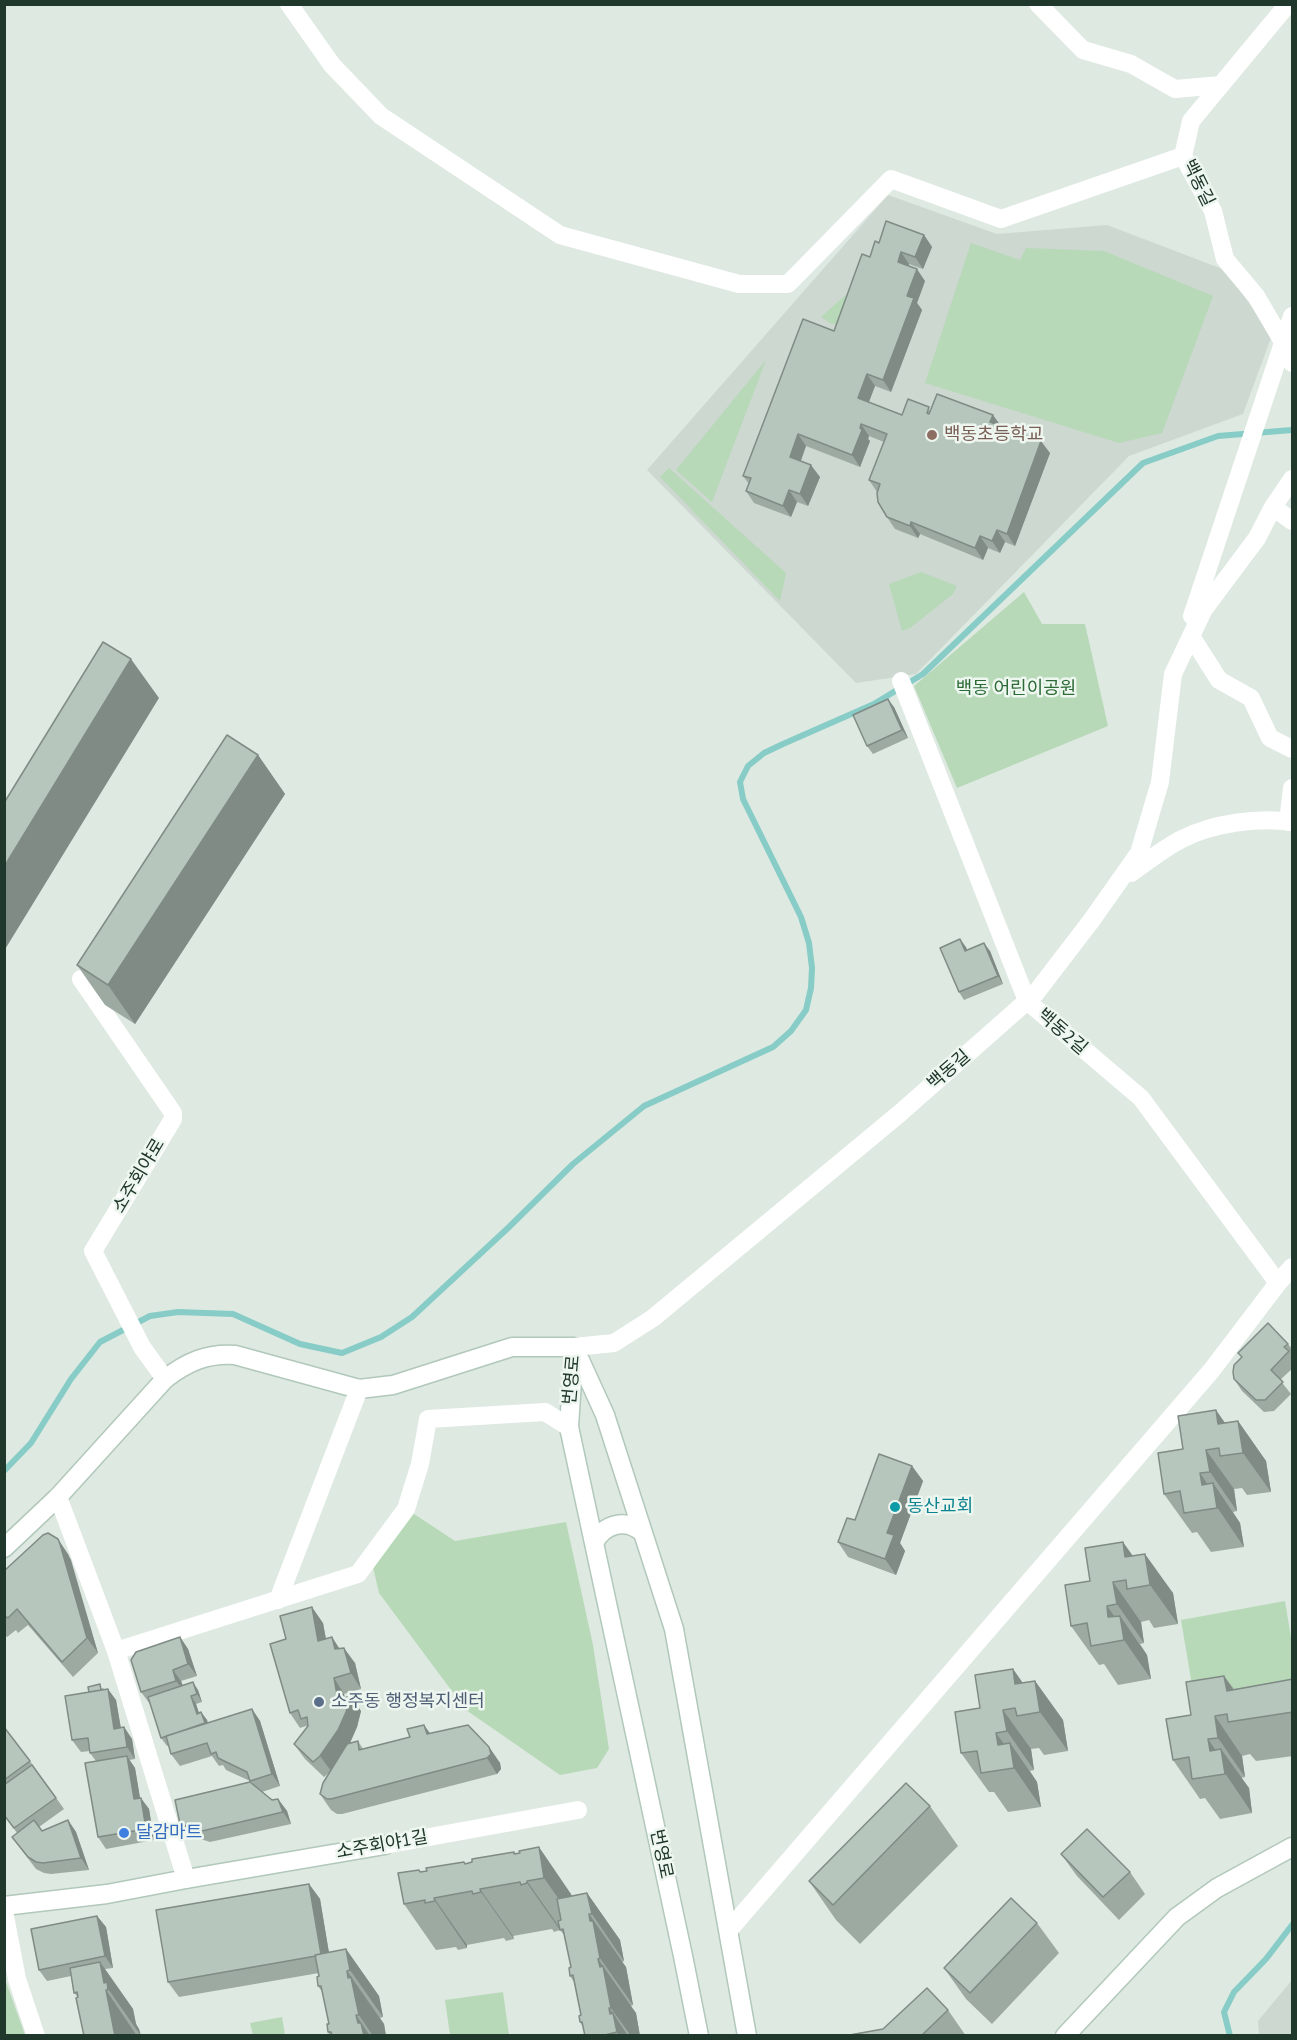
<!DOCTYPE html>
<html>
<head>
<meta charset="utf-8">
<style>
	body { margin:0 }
	#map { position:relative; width:1297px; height:2040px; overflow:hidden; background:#dee9e1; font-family:"PT Sans",sans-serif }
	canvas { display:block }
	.frame { position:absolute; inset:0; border:6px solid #20372b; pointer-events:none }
</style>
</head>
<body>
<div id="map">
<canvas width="1297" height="2040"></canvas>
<div class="frame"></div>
</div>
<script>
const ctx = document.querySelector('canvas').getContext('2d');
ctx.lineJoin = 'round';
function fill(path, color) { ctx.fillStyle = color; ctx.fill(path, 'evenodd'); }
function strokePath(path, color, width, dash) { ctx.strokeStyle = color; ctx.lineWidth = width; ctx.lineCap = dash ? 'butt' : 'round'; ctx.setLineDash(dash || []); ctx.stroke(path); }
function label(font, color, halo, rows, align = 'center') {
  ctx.font = font + ' "PT Sans","Noto Sans KR",sans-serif'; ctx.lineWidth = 5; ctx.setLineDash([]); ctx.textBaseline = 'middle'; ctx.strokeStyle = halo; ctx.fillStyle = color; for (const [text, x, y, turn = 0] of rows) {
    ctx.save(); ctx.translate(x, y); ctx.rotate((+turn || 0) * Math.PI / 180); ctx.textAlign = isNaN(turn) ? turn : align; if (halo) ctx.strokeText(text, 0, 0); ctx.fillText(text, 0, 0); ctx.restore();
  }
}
fill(new Path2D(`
	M888,195L997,234L1107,225L1225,270L1272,335L1243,414L1129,456L916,674L856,683L647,470Z
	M1292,1980V2035H1259L1258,2021Z`), '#ccd8d0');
fill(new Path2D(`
	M971,243L1020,260L1026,248L1104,251L1213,296L1162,433L1119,443L925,383Z
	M860,282L839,326L830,323L821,317Z
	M766,360L712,502L676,470Z
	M669,468L786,573L780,601L660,477Z
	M921,572L957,586L953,594L910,628L902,631L889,584Z
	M1024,592L1042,624H1085L1108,726L957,788L914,686Z
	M411,1512L455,1541L566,1522L593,1645L609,1749L597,1768L560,1775L466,1710L379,1593L373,1567Z
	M1285,1601L1292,1644V1693L1196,1709L1181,1620Z
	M5,1979L25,2035H5Z
	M503,1992L509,2035H450L445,2000Z
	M282,2017L285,2035H253L250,2023Z`), '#b7d9b8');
strokePath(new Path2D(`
	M4,1471L31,1443L71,1379L100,1342L150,1316L178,1312L233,1314L300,1344L342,1353L381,1337L412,1317L508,1228L573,1164L644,1106L773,1047L791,1031L806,1010L811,988L812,968L809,943L801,917L743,799L740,782L748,766L764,753L783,744L874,704L923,674L1143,463L1218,436L1292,430
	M1230,2036L1224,2012L1234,1992L1266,1959L1292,1925`), '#87ccc6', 6);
const secondary = new Path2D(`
	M574,1347L605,1415L674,1629L747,2036
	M574,1349L569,1427L683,1956L699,2036
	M594,1543C604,1524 625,1518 642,1532
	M4,1548L58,1497L165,1379C187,1362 207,1353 235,1355L359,1389L393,1385L512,1347H574
	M4,1906L107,1894L186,1879L385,1845
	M1065,2036L1177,1917L1217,1888L1292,1847`);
strokePath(secondary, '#b1c8ba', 21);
strokePath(new Path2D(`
	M289,4L332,65L381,116L560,235L739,284H788L891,179L1001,219L1183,156
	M1038,4L1083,50L1131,64L1175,89L1221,85
	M1288,4L1191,121L1183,156L1213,211L1225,259L1256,296L1283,342L1292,363
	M1273,507L1292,521
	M1192,616L1292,316
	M1191,636L1219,680L1251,698L1270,738L1292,749
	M901,681L1027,1001L1141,1098L1278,1283L1292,1267
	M1288,822L1292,788
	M1131,873C1147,862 1164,848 1182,839C1213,823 1259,817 1292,822
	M81,979L173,1113V1119L93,1251L142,1347L165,1379
	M574,1347L614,1343L653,1318L899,1114L1035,994L1091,921L1139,853L1160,782L1173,674L1204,609L1257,538L1273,507L1292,479
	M58,1497L116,1651L186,1879
	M278,1600L359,1389
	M116,1651L358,1574L406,1509L420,1464L428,1419L545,1412L569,1427
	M385,1845L578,1810
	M4,1911L17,1979L36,2036
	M729,1930L1211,1371L1278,1283`), '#fff', 18);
strokePath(secondary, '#fff', 18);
fill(new Path2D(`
	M924,235L932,247L923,269L909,264V266L925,281L917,303L922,310L891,392L875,386L869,402L902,415L931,410L1001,426L1050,453L1015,546L1005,542L1000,553L988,548L983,560L920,534L918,538L895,529L887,517L877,492L869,480L884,442L869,436L868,439L870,441L860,467L806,446L801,461L820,477L808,506L797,502L791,517L754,503L746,491L749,484L743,476L834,331L879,243Z
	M894,707L908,738L873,754L867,746Z
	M258,755L285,794L135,1024L105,1005L77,965Z
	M966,947L967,950L990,951L1003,984L964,1000L959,992Z
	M1288,1344L1293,1350V1368L1280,1380L1291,1394L1274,1411L1264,1412L1242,1391L1234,1379L1242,1357L1238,1353Z
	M1238,1421L1266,1461L1271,1492L1247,1495L1242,1488L1234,1489L1237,1511L1233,1512L1240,1523L1244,1547L1211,1552L1197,1532L1192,1533L1164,1494L1183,1449L1226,1423Z
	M912,1466L923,1481L900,1543L905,1551L896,1575L848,1557L838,1542L855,1520Z
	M68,1554L98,1653L73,1677L28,1625L18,1633L16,1630L7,1637L4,1634V1571Z
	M1132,1555L1173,1593L1178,1624L1154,1628L1149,1620L1141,1622L1144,1643L1140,1644L1147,1655L1151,1679L1118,1685L1104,1664L1099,1665L1071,1626L1090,1581Z
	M323,1623L326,1639L332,1637L339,1648L355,1663L361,1689L344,1694L345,1698L361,1711L357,1727L350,1743L358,1741L363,1749L430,1733L489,1747L500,1763L501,1769L497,1774L342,1814H337L331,1810L320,1794L330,1772L324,1777L305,1759L294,1744L307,1727L306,1726L300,1728L290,1713L286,1639Z
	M180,1637L188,1649L197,1676L181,1681L183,1686L198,1690L202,1702L196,1704L199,1713L201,1712L207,1720L208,1723L252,1709L260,1721L280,1786L262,1792L272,1800L278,1799L287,1811L291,1824L210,1842L188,1835L180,1824L252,1783L250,1781L226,1770L223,1765L219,1766L212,1756L180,1766L171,1754L169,1745L167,1746L161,1738L150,1704L141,1692Z
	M1013,1669L1023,1683L1035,1681L1063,1720L1068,1751L1044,1755L1039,1748L1031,1749L1034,1770L1030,1771L1037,1782L1041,1807L1008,1812L994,1792H989L961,1753L980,1708Z
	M1224,1676L1234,1689L1293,1679V1756L1256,1761L1250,1754L1242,1756L1245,1777L1241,1778L1249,1788L1252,1813L1220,1819L1205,1798L1200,1799L1173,1760L1191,1715Z
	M103,1688L116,1700L121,1728L124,1727L132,1739L135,1759L129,1760L135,1768L140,1798L149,1809L154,1840L106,1849L98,1837L96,1761L90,1753V1751L81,1752L72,1740L89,1692Z
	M4,1727L30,1761L64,1809L39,1827L42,1831L68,1820L76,1832L89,1870L51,1874L44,1873L36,1869L12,1837L17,1833L4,1815Z
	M930,1806L958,1846L860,1944L836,1920L809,1881Z
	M514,1852L571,1894L572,1896L587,1893L620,1940L624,1961L622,1962L626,1967L633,2005L631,2006V2007L636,2013L640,2036H585L583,2027L580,2022L581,2015L574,1982L570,1976L571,1967L565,1936L560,1930L554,1932L552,1929L513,1936L514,1939L506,1941L504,1938L467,1945V1948L458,1950L456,1947L436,1950L404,1904L419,1870L421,1872L427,1871L464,1862L466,1864Z
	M1061,1854L1130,1872L1145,1894L1119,1920L1077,1876Z
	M309,1884L320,1899L329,1953L346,1949L379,1996L383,2017L380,2018L384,2024L386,2036H330L328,2032L329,2024L323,1993L318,1986L319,1973L179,1997L168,1982Z
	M97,1916L106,1927L113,1968L105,1969L133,2009L136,2024L139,2029L141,2036H84L78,1997L74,1993L71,1976L47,1981L39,1970Z
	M1037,1923L1059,1953L992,2024L966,1999L944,1968Z
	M948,2010L966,2036H844L883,2029Z`), '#9daaa2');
fill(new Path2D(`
	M924,235L932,247L923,269L915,257Z
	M901,252L909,264L906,273L898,262Z
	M917,269L925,281L917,303L922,310L891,392L883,380L907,296Z
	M867,374L875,386L866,409L858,398Z
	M993,415L1001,426L990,422Z
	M861,424L869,436L868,439L870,441L860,467L852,455Z
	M798,434L806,446L798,468L790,457Z
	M1041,441L1050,453L1015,546L1007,534Z
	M811,465L820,477L808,506L800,494Z
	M789,490L797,502L791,517L783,506Z
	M911,522L920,534L918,538L910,526Z
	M997,530L1005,542L1000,553L992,541Z
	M980,536L988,548L983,560L975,548Z
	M131,659L159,698L4,951V867Z
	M888,699L894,707L908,738L902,730Z
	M258,755L285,794L135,1024L108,985Z
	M960,939L966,947L970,959L965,951Z
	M984,943L990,951L1003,984L998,976Z
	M1216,1410L1242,1447L1238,1421L1266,1461L1271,1492L1243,1453L1218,1424Z
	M1206,1450L1234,1489L1237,1511L1210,1472Z
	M912,1466L923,1481L900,1543L905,1551L896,1575L885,1559L887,1533Z
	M1200,1473L1215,1495L1213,1483L1240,1523L1244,1547L1202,1485Z
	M58,1539L68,1554L71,1560L98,1653L87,1638Z
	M1123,1542L1150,1580L1145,1554L1173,1593L1178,1624L1150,1585L1125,1557Z
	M1113,1582L1141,1622L1144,1643L1117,1604Z
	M1107,1606L1122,1627L1120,1616L1147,1655L1151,1679L1108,1617Z
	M312,1607L323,1623L329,1656L318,1641Z
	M180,1637L188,1649L197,1676L188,1664Z
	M332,1637L342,1653L335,1649Z
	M344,1648L355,1663L361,1689L351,1673Z
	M1013,1669L1039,1707L1035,1681L1063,1720L1068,1751L1040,1712L1015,1684Z
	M173,1670L181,1681L185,1692L176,1681Z
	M1224,1676L1251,1715L1227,1691Z
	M334,1678L344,1694L347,1709L351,1696L361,1711L357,1727L349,1745L331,1771L320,1756L338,1700Z
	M193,1682L198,1690L202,1702L197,1694Z
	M108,1689L116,1700L123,1741L114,1729Z
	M191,1696L196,1704L202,1722L197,1714Z
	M252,1709L260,1721L280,1786L272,1774Z
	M1003,1710L1031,1749L1034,1770L1007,1731Z
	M201,1712L207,1720L210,1731L205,1723Z
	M1215,1716L1242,1756L1245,1777L1218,1738Z
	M424,1725L435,1740L427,1734Z
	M124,1727L132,1739L135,1759L127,1747Z
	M996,1733L1012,1755L1010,1743L1037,1782L1041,1807L998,1745Z
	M1208,1739L1223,1761L1221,1749L1249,1788L1252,1813L1210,1751Z
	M489,1747L500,1763L501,1769L497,1774L487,1758Z
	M127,1756L135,1768L142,1810L134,1799Z
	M141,1798L149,1809L154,1840L146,1829Z
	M278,1799L287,1811L291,1824L283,1812Z
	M68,1820L76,1832L89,1870L81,1858Z
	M539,1847L571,1894L577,1925L544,1878Z
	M527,1881L560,1928V1930L527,1883Z
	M309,1884L320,1899L332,1971L322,1955Z
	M480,1889L513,1936L514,1939L481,1892Z
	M587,1893L620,1940L624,1961L592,1914Z
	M434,1898L467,1945V1948L435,1901Z
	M589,1914L626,1967L633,2005L600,1958Z
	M97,1916L106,1927L113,1968L105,1956Z
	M346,1949L379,1996L383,2017L350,1970Z
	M598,1959L636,2013L640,2036H631L611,2008Z
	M100,1962L133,2009L136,2024L139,2029L141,2036L104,1983Z
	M347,1971L384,2024L386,2036H373L359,2015Z
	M106,1990L137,2036H115Z
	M609,2008L613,2013L628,2036H619L617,2032Z
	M356,2015L370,2036H364L358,2023Z`), '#7f8b84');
const building = new Path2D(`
	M886,221L924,235L915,257L901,252L898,262L917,269L907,296L914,298L883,380L867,374L858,398L902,415L908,399L929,407L927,413L929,414L937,394L993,415L990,422L1041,441L1007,534L997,530L992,541L980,536L975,548L911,522L910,526L887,517L878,502L877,493L880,484L869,480L887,434L861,424L860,428L862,430L852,455L798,434L790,457L811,465L800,494L789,490L783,506L746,491L751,478L743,476L803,319L834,331L862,254L870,257L875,241L879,243Z
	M103,642L131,659L4,867V803Z
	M888,699L902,730L867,746L853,715Z
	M227,735L258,755L108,985L77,965Z
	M960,939L965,951L984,943L998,976L959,992L940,948Z
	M1268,1323L1288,1344L1284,1347L1289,1351L1271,1370L1283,1382L1265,1400H1256L1234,1379L1233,1372L1234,1365L1242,1357L1238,1353Z
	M1216,1410L1218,1424L1238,1421L1243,1453L1220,1456L1219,1448L1206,1450L1210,1472L1200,1473L1202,1485L1213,1483L1217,1508L1184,1513L1180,1491L1164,1494L1158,1453L1183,1449L1178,1416Z
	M879,1454L912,1466L887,1533L894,1535L885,1559L838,1542L847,1518L855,1520Z
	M48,1533L58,1539L60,1544L87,1638L62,1662L17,1609L8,1618L4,1615V1571L43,1535Z
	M1123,1542L1125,1557L1145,1554L1150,1585L1127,1589L1126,1580L1113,1582L1117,1604L1107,1606L1108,1617L1120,1616L1124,1640L1091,1646L1087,1623L1071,1626L1065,1585L1090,1581L1085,1548Z
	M312,1607L318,1641L332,1637L335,1649L344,1648L351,1673L334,1678L338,1700L351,1696L346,1712L338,1730L320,1756L313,1762L294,1744L308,1726L307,1717L301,1719L298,1710L290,1713L270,1644L286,1639L280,1616Z
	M180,1637L188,1664L173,1670L176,1681L141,1692L131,1660L136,1652Z
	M1013,1669L1015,1684L1035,1681L1040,1712L1017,1716L1015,1708L1003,1710L1007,1731L996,1733L998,1745L1010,1743L1014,1768L981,1773L977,1751L961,1753L955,1712L980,1708L975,1675Z
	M1224,1676L1227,1691L1293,1679V1712L1228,1722L1227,1714L1215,1716L1218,1738L1208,1739L1210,1751L1221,1749L1225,1774L1192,1779L1189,1757L1173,1760L1166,1719L1191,1715L1186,1682Z
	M193,1682L197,1694L191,1696L197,1714L201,1712L205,1723L161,1738L148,1697Z
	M100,1684L101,1690L89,1692L88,1687Z
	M108,1689L114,1729L124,1727L127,1747L90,1753L88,1738L72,1740L65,1696Z
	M252,1709L272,1774L250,1781L247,1772L218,1758L216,1752L211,1754L207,1743L171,1754L166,1736Z
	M424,1725L427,1734L468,1725L489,1747L491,1754L487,1758L331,1799H327L320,1794L323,1783L347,1744L358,1741L359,1750L410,1737L407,1729Z
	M4,1727L30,1761L4,1780Z
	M127,1756L134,1799L141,1798L146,1829L98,1837L85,1763Z
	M32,1765L56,1798L14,1828L4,1815V1785Z
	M250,1782L272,1800L278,1799L283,1812L202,1831L180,1824L175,1800Z
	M906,1783L930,1806L833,1905L809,1881Z
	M34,1820L42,1831L68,1820L81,1858L43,1863L36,1862L28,1857L12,1837Z
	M1087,1829L1130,1872L1103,1897L1061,1854Z
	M539,1847L544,1878L527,1881V1883L521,1885L520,1882L480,1889L481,1892L473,1894L472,1891L434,1898L435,1901L425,1903V1900L404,1904L398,1873L419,1870L420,1872L427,1871L426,1868L464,1862L465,1864L472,1862V1859L514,1852V1854L520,1853L519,1851Z
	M309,1884L321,1954L315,1955L316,1956L168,1982L156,1910Z
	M587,1893L592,1914H589L590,1921H593L600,1958L598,1959L600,1967L603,1966L611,2008H609L610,2014L613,2013L617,2032L601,2036H585L582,2022H580L579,2016L581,2015L573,1975L570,1976L569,1968L571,1967L563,1929L560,1930L558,1921L561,1920L557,1899Z
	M1011,1898L1037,1923L970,1993L944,1968Z
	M97,1916L105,1956L39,1970L31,1929Z
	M346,1949L350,1970L347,1971L348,1978L351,1977L359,2015H356L358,2023H361L364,2036H332L331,2032H328L327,2024H329L321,1986H318L317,1977L319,1976L315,1955Z
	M100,1962L104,1983L107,1982L108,1990H106L115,2036H84L76,1998L78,1997L77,1992L74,1993L70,1968Z
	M927,1988L948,2010L921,2036H844L883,2029Z`);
fill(building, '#b6c6bc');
strokePath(building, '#7f8b84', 1.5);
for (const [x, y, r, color] of [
	[932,435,6,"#8d6e63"],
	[895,1507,6,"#0f9aa8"],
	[319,1702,6,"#5c6f8a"],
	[124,1833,6,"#3f7fe0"]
]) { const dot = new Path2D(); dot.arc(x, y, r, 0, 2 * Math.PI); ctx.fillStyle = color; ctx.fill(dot); strokePath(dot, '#eef6f0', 2); }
label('18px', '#20372b', '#eef6f0', [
	["백동길",1198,183,64],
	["백동2길",1062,1032,41],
	["백동길",949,1070,-41],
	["소주회야로",139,1176,-59],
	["번영로",572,1380,-85],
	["소주회야1길",382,1845,-10],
	["번영로",661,1854,78]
]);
label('18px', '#785e54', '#eef6f0', [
	["백동초등학교",944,435]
], 'left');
label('18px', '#2d6b36', '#eef6f0', [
	["백동 어린이공원",1016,689]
]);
label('18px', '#0d838f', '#eef6f0', [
	["동산교회",907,1507]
], 'left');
label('18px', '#4e5e75', '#eef6f0', [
	["소주동 행정복지센터",331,1702]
], 'left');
label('18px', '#366cbe', '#eef6f0', [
	["달감마트",136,1833]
], 'left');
</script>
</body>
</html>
